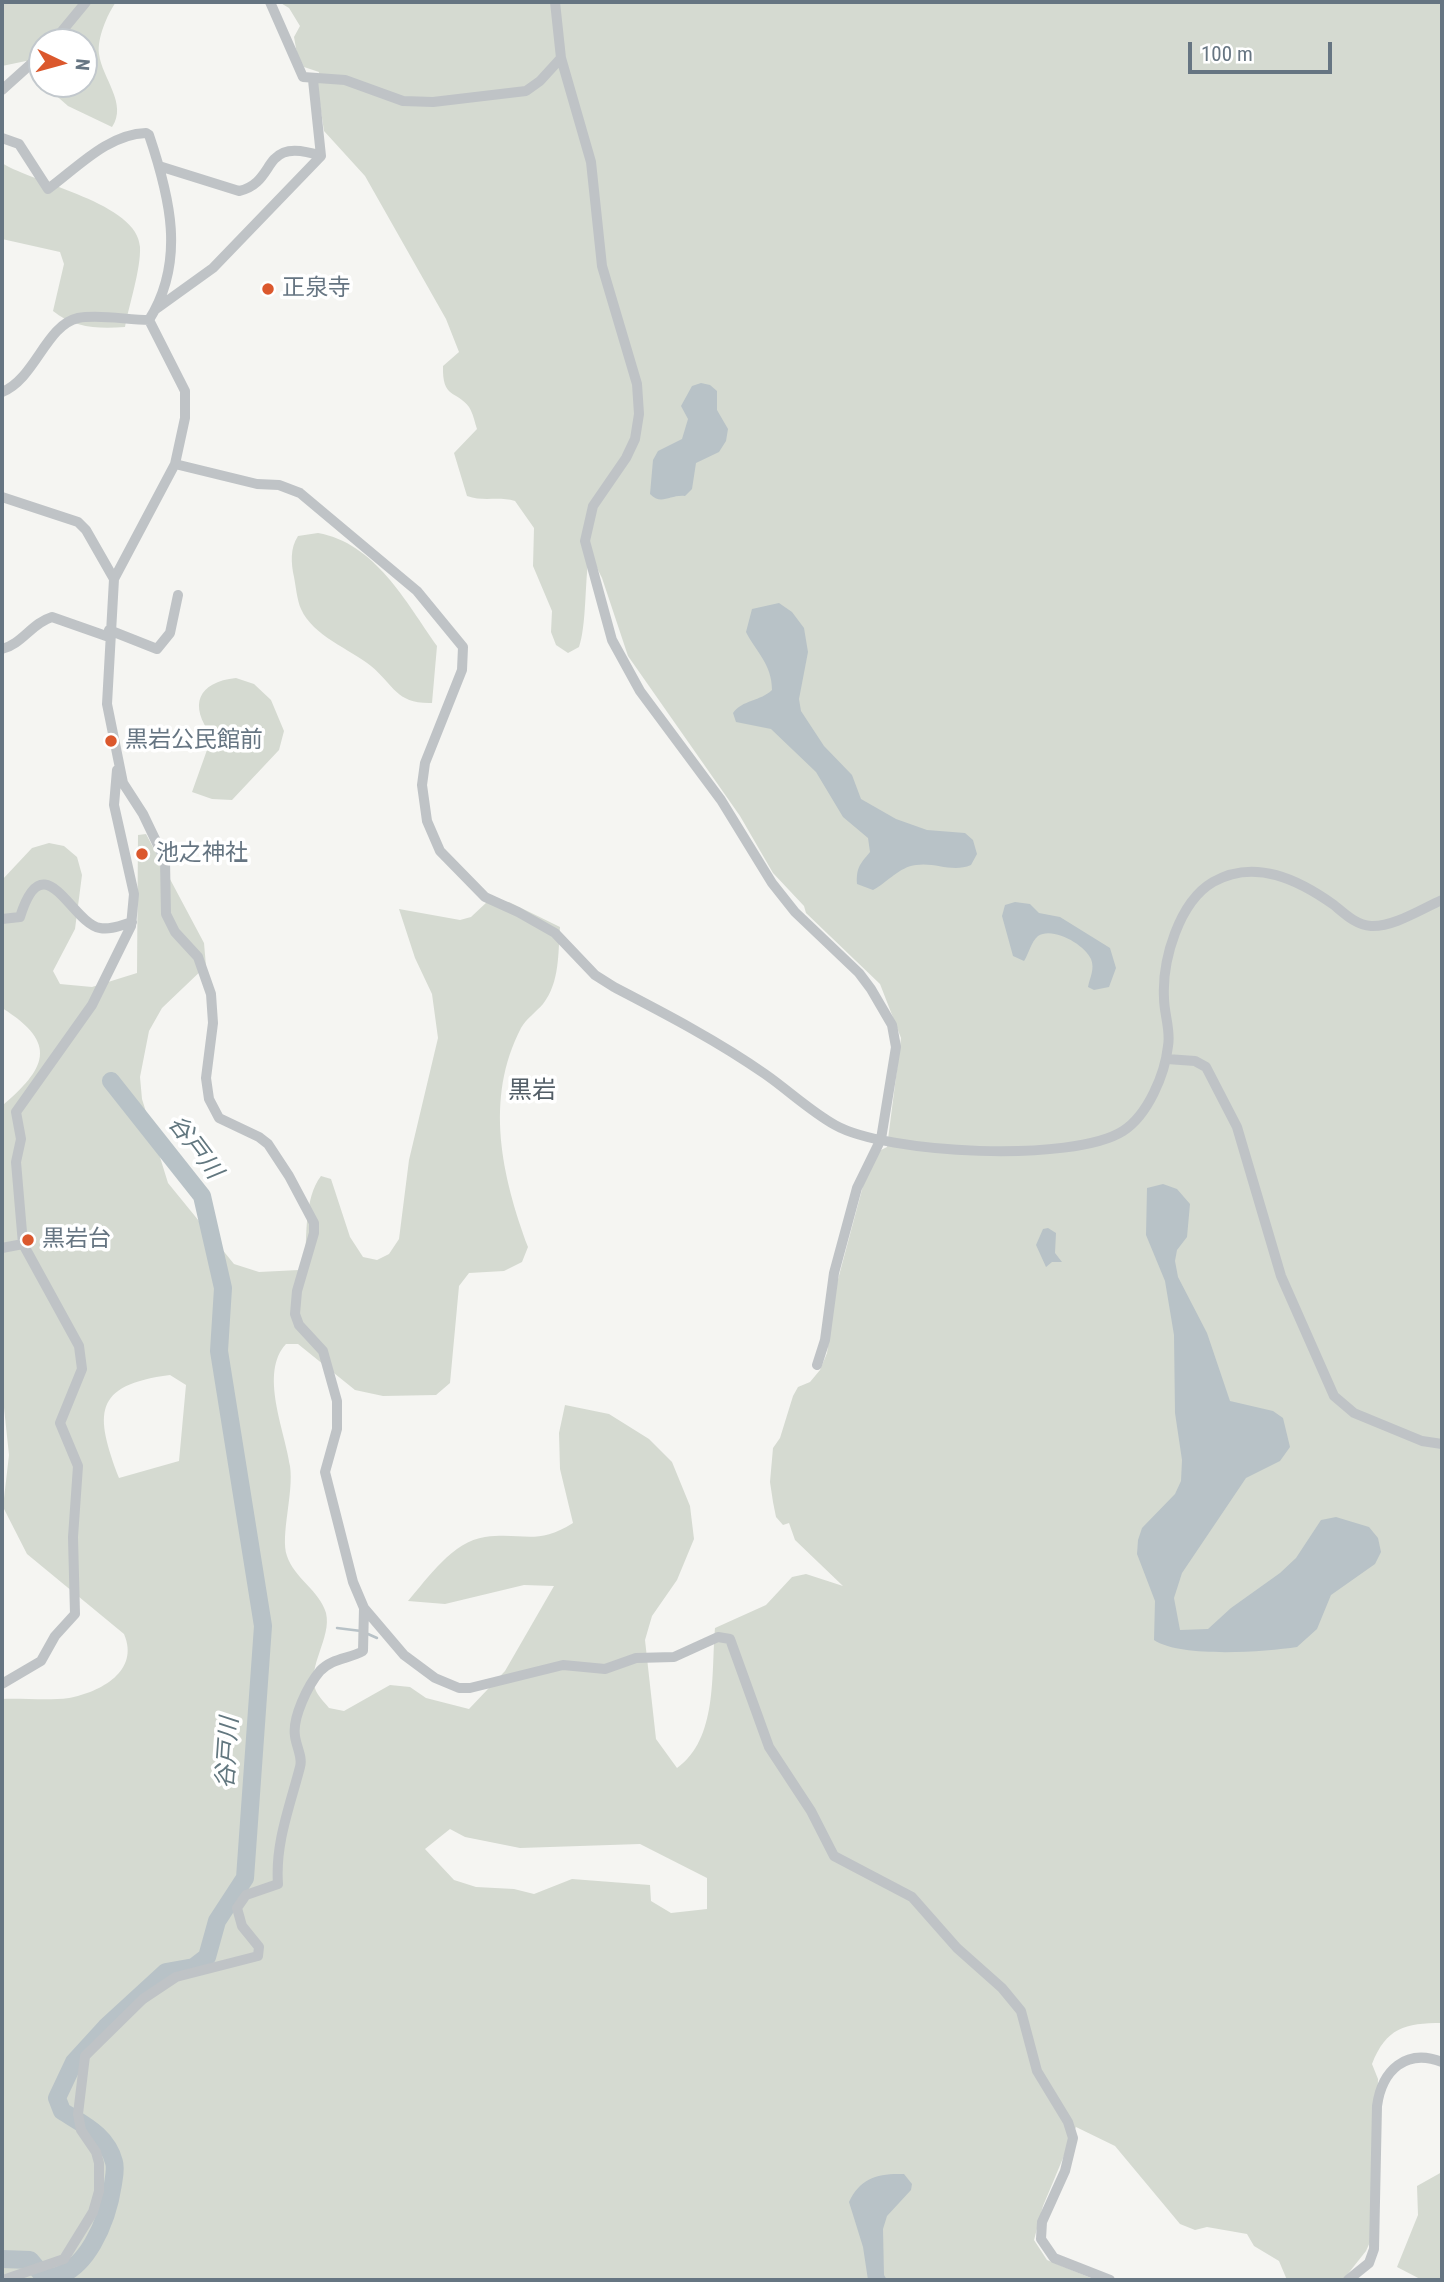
<!DOCTYPE html>
<html>
<head>
<meta charset="utf-8">
<style>
	body { margin:0 }
	#map { position:relative; width:1444px; height:2282px; overflow:hidden; background:#f5f5f2; font-family:"Roboto Condensed",sans-serif }
	canvas { display:block }
	.frame { position:absolute; inset:0; border:4px solid #667582; pointer-events:none }
	.north { position:absolute; left:28px; top:28px; width:70px; height:70px; box-sizing:border-box; background:#fff; border:2px solid #c2c8cd; border-radius:50%; rotate:95deg; font-size:19px; font-weight:700; line-height:28px; text-align:center; color:#667582 }
	.north::after { content:''; display:block; margin:auto; width:24px; height:32px; background:#db582d; clip-path:polygon(50% 0,100% 100%,50% 72%,0 100%) }
	.scale { position:absolute; left:1188px; top:42px; width:144px; height:32px; box-sizing:border-box; border:4px solid #667582; border-top:0; padding-left:9px; font-size:21px; line-height:24px; white-space:nowrap; color:#667582; -webkit-text-stroke:5px #fff; paint-order:stroke }
</style>
</head>
<body>
<div id="map">
<canvas width="1444" height="2282"></canvas>
<div class="frame"></div>
<div class="north">N</div>
<div class="scale">100 m</div>
</div>
<script>
const ctx = document.querySelector('canvas').getContext('2d');
ctx.lineJoin = 'round';
function fill(path, color) { ctx.fillStyle = color; ctx.fill(path, 'evenodd'); }
function strokePath(path, color, width, dash) { ctx.strokeStyle = color; ctx.lineWidth = width; ctx.lineCap = dash ? 'butt' : 'round'; ctx.setLineDash(dash || []); ctx.stroke(path); }
function label(font, color, halo, rows, align = 'center') {
  ctx.font = font + ' "Roboto Condensed","Noto Sans JP",sans-serif'; ctx.lineWidth = 7; ctx.setLineDash([]); ctx.textBaseline = 'middle'; ctx.strokeStyle = halo; ctx.fillStyle = color; for (const [text, x, y, turn = 0] of rows) {
    ctx.save(); ctx.translate(x, y); ctx.rotate((+turn || 0) * Math.PI / 180); ctx.textAlign = isNaN(turn) ? turn : align; if (halo) ctx.strokeText(text, 0, 0); ctx.fillText(text, 0, 0); ctx.restore();
  }
}
fill(new Path2D(`
	M2,2H116C107,15 97,38 99,54C102,78 128,104 112,127L68,106L43,84H84V42H42V81L37,67L26,61L2,66Z
	M279,2H1442V2023C1405,2023 1386,2028 1372,2064L1378,2079L1374,2233L1366,2251L1343,2280H1287L1279,2261L1254,2246L1247,2234L1207,2227L1195,2230L1180,2224L1115,2146L1076,2127L1043,2206L1034,2240L1047,2260L1096,2280H2V1699C23,1698 48,1701 69,1698C101,1692 140,1671 124,1634L27,1554L3,1507L9,1455L2,1389V1106C45,1069 60,1044 2,1008V880L32,848L49,843L64,846L77,857L82,875L75,929L53,971L60,984L92,987L137,973L138,835L146,834L204,943L206,966L162,1008L149,1031L140,1077L142,1099L168,1183L234,1264L259,1272L299,1270L305,1264C307,1237 304,1198 321,1176L331,1179L350,1237L363,1257L377,1260L389,1254L399,1239L409,1160L438,1038L432,994L415,958L399,909L460,920L471,917L488,901L509,902L560,927C558,953 560,982 543,1004C536,1012 526,1019 521,1028C484,1099 502,1177 528,1247L522,1262L504,1271L469,1273L459,1286L450,1383L436,1395L383,1396L355,1390L298,1344H286C259,1373 285,1430 290,1466C294,1493 280,1536 287,1556C294,1578 320,1591 326,1613C332,1638 306,1667 316,1691C319,1697 325,1703 329,1708L344,1711L390,1685L410,1687L426,1698L469,1709L505,1671L554,1586L524,1585L445,1604L408,1601C428,1578 453,1541 485,1537C524,1532 536,1546 573,1523L560,1469L559,1433L565,1405L609,1414L649,1439L672,1462L690,1506L694,1539L677,1580L652,1616L645,1640L656,1739L677,1768C718,1739 711,1674 715,1628L766,1605L792,1577L806,1574L843,1586L795,1540L789,1523L783,1525L776,1517L773,1502L770,1482L773,1448L780,1438L793,1396L798,1387L810,1382L820,1370L827,1353L837,1283L864,1182L879,1151L887,1147L901,1038L880,984L806,913L804,906L773,873L740,816L628,656L602,578L593,560L588,563C585,587 586,627 579,647L568,653L556,645L551,632L552,611L533,566L534,528L515,501C498,496 484,502 467,496L454,453L477,429C475,423 473,413 469,407C456,390 442,399 443,366L459,352L446,319L365,176L324,131L317,85L319,72L304,67L297,54L294,37L300,26L289,8ZM170,1375L186,1385L179,1461L119,1478C95,1414 92,1385 170,1375ZM450,1829L465,1837L520,1848L640,1844L707,1878V1909L671,1913L651,1901L650,1885L572,1879L534,1894L514,1889L476,1887L454,1880L425,1849Z
	M2,163C35,184 138,203 140,247C141,269 129,305 125,327C98,329 74,328 53,311L64,264L60,252L2,239Z
	M318,533C375,543 406,602 437,646L432,703C396,704 395,686 371,666C350,649 313,636 301,609C297,600 296,587 294,577C291,563 290,548 298,536Z
	M236,678L254,684L271,700L284,731L279,750L232,800L212,799L192,792L212,736C188,705 198,682 236,678Z
	M1442,2172V2280H1422L1397,2267L1418,2215L1417,2186Z`), '#d5dad1');
fill(new Path2D(`
	M701,383L710,385L717,391V410L728,429L726,441L719,452L696,463L692,489L685,496C671,494 661,506 650,494L653,460L658,451L682,439L688,419L681,406L692,386Z
	M779,603L792,612L804,628L808,652L799,699L801,711L824,746L852,775L861,799L896,819L927,830L965,833L973,840L977,854L971,865C952,873 936,862 916,865C899,867 888,882 873,890L857,884C856,868 860,864 870,852L868,838L843,817L816,772L771,729L736,722L733,713C742,700 761,701 772,690C772,664 756,652 746,632L752,609Z
	M1015,902L1030,904L1039,913L1060,917L1110,948L1116,968L1109,987L1094,990L1088,987C1090,977 1095,969 1091,959C1085,945 1053,926 1038,936C1031,942 1029,953 1024,961L1013,956L1002,916L1005,905Z
	M1163,1184L1177,1189L1190,1204L1187,1237L1177,1250L1175,1261L1178,1277L1207,1333L1230,1401L1273,1411L1283,1418L1290,1447L1280,1461L1246,1478L1182,1573L1174,1598L1180,1630L1208,1629L1231,1608L1280,1573L1296,1558L1321,1520L1336,1517L1369,1527L1378,1538L1381,1552L1375,1564L1331,1595L1317,1629L1297,1647C1264,1652 1181,1658 1154,1640L1155,1601L1137,1554L1138,1540L1142,1528L1175,1494L1181,1481L1182,1460L1175,1413L1174,1335L1165,1281L1146,1235L1147,1188Z
	M1048,1228L1056,1233L1055,1253L1062,1262H1052L1046,1267L1036,1245L1043,1229Z
	M904,2174L912,2184L911,2190L887,2216L883,2229L884,2275L887,2280H868L863,2247L849,2202C860,2178 878,2173 904,2174Z`), '#b8c2c7');
strokePath(new Path2D(`
	M337,1628L361,1631
	M368,1634L377,1638`), '#b8c2c7', 2.5);
strokePath(new Path2D(`
	M2,2259L30,2260L45,2278C87,2277 108,2218 113,2184C114,2177 116,2168 114,2162C107,2135 84,2125 62,2111L57,2098L74,2062L106,2027L166,1972L194,1967L207,1957L217,1921L245,1878L263,1626L219,1351L223,1288L202,1196L111,1081`), '#b8c2c7', 18);
strokePath(new Path2D(`
	M270,2L303,77L345,80L403,101L433,102L526,91L540,81L561,58
	M555,2L561,58L591,162L602,266L637,384L639,414L635,439L626,458L593,506L585,541L612,640L640,691L721,800L772,883L795,912L859,973L871,989L892,1025L896,1047L881,1139L857,1188L834,1273L825,1340L817,1365
	M53,42L86,2
	M2,90L42,54
	M2,138L19,144L48,189C77,168 108,134 146,133L149,135C170,197 186,261 149,320
	M159,166L239,191C279,182 259,135 321,156L313,80
	M156,309L213,268L321,156
	M2,392C35,379 46,325 78,318C100,314 127,320 149,320L185,391V418L175,464L114,579L107,704L123,783L143,814L165,860L166,914L175,932L198,957L211,994L213,1023L206,1078L209,1099L219,1118L259,1137L268,1144L289,1176L314,1223V1233L297,1291L295,1314L299,1325L323,1351L337,1401V1429L325,1472L353,1582L364,1608L404,1655L435,1678L459,1688H470L563,1665L605,1669L636,1658L674,1657L718,1637L730,1639L769,1747L811,1811L834,1856L912,1897L957,1948L1002,1988L1021,2011L1037,2071L1068,2122L1073,2138L1065,2171L1042,2222L1041,2239L1054,2258L1110,2280
	M175,464L257,484L279,485L300,493L417,591L463,647L462,670L425,763L422,785L427,821L440,851L485,897L518,912L555,933L595,975L614,987C664,1013 718,1041 765,1074C788,1090 810,1111 835,1125C886,1154 1073,1163 1123,1131C1148,1115 1165,1074 1168,1046C1171,1030 1164,1014 1164,998C1162,960 1179,902 1213,882C1255,858 1299,880 1334,905C1345,914 1356,925 1371,926C1394,927 1421,909 1442,900
	M2,497L78,522L86,530L114,579
	M109,630L157,649L170,633L178,595
	M2,649C22,644 32,623 52,617L109,637
	M2,919L20,917C44,840 71,923 100,928C111,930 121,925 132,922
	M1167,1059L1195,1061L1206,1067L1237,1127L1281,1276L1334,1396L1354,1413L1422,1441L1442,1444
	M23,1244L16,1162L21,1139L16,1112L92,1005L131,926L134,894L114,805L117,770
	M2,1248L23,1244L79,1346L82,1369L60,1423L78,1466L73,1537L75,1614L55,1636L41,1661L2,1684
	M3,2280L64,2259L93,2212L99,2191V2163L96,2152L81,2130L78,2114L85,2056L143,1999L176,1977L258,1956L259,1947L242,1926L237,1908L246,1895L278,1884C275,1843 290,1806 300,1767C303,1757 296,1746 295,1736C292,1718 308,1685 320,1671C332,1658 349,1659 363,1651L364,1608
	M1348,2280L1369,2263L1374,2249L1377,2106C1382,2070 1406,2048 1442,2062`), '#bfc3c6', 10);
for (const [x, y, r, color] of [
	[268,289,7,"#db582d"],
	[111,741,7,"#db582d"],
	[142,854,7,"#db582d"],
	[28,1240,7,"#db582d"]
]) { const dot = new Path2D(); dot.arc(x, y, r, 0, 2 * Math.PI); ctx.fillStyle = color; ctx.fill(dot); strokePath(dot, '#fff', 2.5); }
label('23px', '#667582', '#fff', [
	["正泉寺",282,289],
	["黒岩公民館前",125,741],
	["池之神社",156,854],
	["黒岩台",42,1240]
], 'left');
label('24px', '#535e67', '#fff', [
	["黒岩",532,1092]
]);
label('italic 24px', '#62777f', '#fff', [
	["谷戸川",194,1148,53],
	["谷戸川",229,1753,-86]
]);
</script>
</body>
</html>
